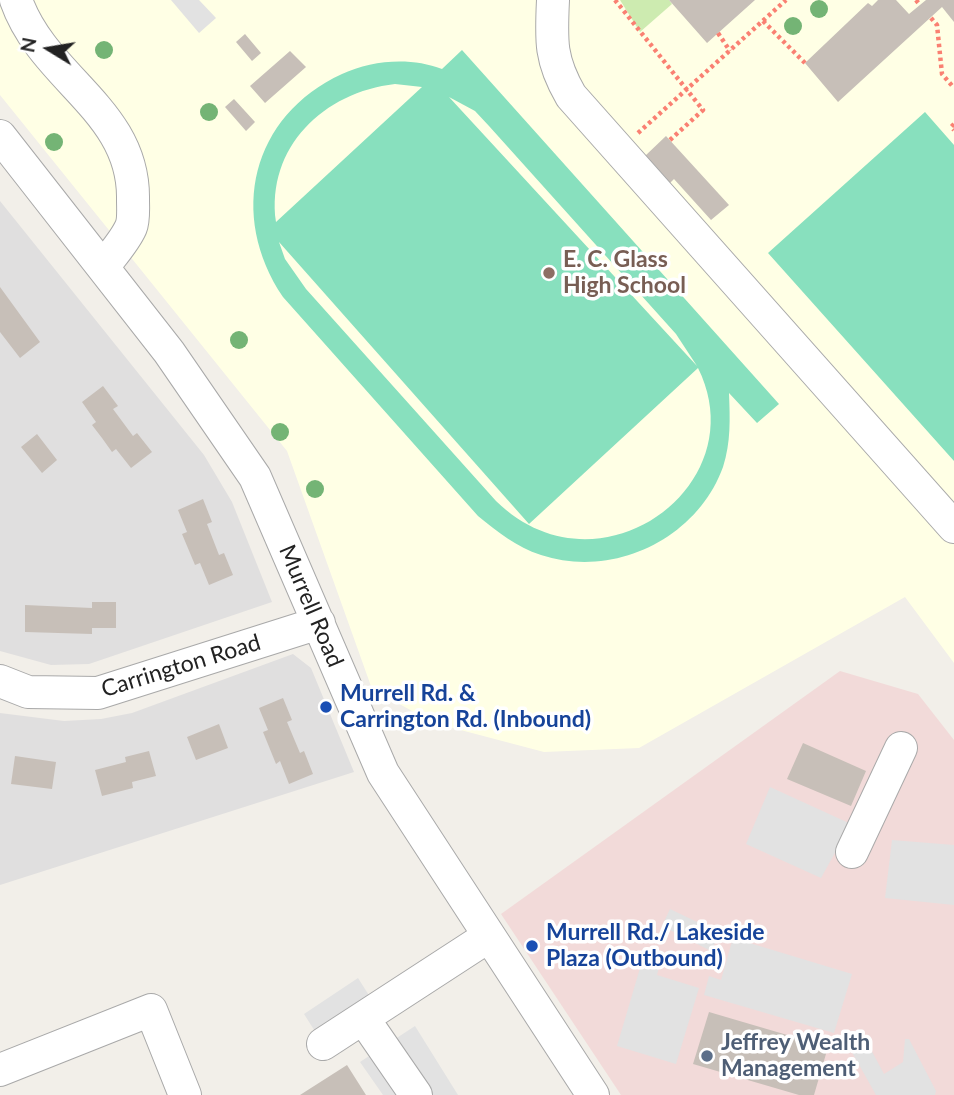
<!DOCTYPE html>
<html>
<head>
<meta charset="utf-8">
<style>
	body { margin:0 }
	#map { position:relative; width:954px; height:1095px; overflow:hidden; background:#f2efe9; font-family:Lato,sans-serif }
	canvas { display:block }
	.north { position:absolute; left:14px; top:14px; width:70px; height:70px; -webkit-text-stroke:5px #fff; paint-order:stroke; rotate:281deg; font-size:19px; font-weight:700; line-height:28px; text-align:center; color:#222 }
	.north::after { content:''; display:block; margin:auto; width:24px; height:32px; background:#222; clip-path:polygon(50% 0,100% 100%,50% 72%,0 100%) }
</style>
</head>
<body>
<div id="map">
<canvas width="954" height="1095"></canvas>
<div class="north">N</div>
</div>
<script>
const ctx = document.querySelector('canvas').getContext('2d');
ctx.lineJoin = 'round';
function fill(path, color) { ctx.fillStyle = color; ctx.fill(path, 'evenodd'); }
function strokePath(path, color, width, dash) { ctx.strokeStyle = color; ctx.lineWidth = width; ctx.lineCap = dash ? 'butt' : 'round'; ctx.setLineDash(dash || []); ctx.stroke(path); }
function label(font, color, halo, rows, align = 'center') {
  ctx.font = font + ' Lato,sans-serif'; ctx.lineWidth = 7; ctx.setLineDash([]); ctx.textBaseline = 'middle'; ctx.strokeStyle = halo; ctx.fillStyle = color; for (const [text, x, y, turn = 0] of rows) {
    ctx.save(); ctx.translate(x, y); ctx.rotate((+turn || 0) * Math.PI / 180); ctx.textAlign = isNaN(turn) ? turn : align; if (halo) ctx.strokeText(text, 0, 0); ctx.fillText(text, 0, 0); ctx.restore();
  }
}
fill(new Path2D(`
	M0,201L204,455L232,502L272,602L89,664L51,665L0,651Z
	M293,654L311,668L354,772L0,885V713L64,721L101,719L132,713Z`), '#e0dfdf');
fill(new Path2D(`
	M840,671L918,694L954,740V1095H621L501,914Z`), '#f2dad9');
fill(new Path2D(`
	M0,0H954V663L905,597L639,748L544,752L434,723L372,689L287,451L0,95Z`), '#ffffe5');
fill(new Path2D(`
	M620,0H669L672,4L640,32Z`), '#cdebb0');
fill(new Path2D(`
	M462,50L779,404L757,423L729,393C730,419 731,442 723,467C697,539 613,579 541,555C516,547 498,532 478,516L283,297C228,215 251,116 342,74C372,60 411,57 442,69ZM395,84L422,87L276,222C266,147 324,92 395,84ZM449,97L475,111L489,126L676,334L697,366ZM279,242L529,524L698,368C757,486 598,601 496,501L306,289L285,259Z
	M925,112L954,145V461L768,253Z`), '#88e0be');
fill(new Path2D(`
	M171,0H199L216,18L199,33Z
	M770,787L851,824L821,878L746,844Z
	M892,840L954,845V905L885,898Z
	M670,909L720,933L711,951L662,926Z
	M733,938L852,974L834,1033L704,995L709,976L721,980Z
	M643,958L660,963L657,975L699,988L676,1064L617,1046Z
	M358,978L377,1008L323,1044L304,1014Z
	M415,1026L458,1095H383L360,1062Z
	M860,1029L884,1074L903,1062L905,1039H909L936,1091L935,1095H876L844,1038Z`), '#e2e2e2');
fill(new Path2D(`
	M669,0H755L707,43Z
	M878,0H896L909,14L926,0H954V22L942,7L838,102L805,63L868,3L872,6Z
	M245,34L261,53L252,61L236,42Z
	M290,51L306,67L265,103L250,86Z
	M234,99L255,122L246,131L225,107Z
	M666,136L729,205L711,220L674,179L670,183L645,156Z
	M0,287L40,342L20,358L0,332Z
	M103,386L118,406L113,409L133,436L137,433L152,452L131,468L116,449L112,452L102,438L92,425L96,422L82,402Z
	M37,434L57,460L42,473L21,447Z
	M203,499L212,522L207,524L219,555L224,553L233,575L209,585L200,563L195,565L182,534L187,532L178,510Z
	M92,602H116V628H92V634L25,632V605L92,608Z
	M283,698L292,720L287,722L300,753L304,751L313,774L289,784L280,761L276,764L263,732L268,730L259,708Z
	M219,724L228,748L196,760L187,737Z
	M803,743L866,771L851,806L787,779Z
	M149,751L156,776L132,782L133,788L102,796L95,770L126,762L125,757Z
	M15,756L56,762L52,789L11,784Z
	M709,1012L828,1047L814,1095H799L693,1064Z
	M347,1065L366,1095H300Z`), '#c7bfb8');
const minor = new Path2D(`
	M16,0C44,80 135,110 133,200C133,208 134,220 131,227C125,241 112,255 103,267
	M553,0C551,41 550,60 571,96L954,527
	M0,136L169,352L255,477L383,773L593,1095
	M0,681L28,692L98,693L319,623
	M852,852L901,748
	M363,1018L416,1095
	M323,1044L489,936
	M0,1070L151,1010L185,1095`);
strokePath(minor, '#a9a9a9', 34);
strokePath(new Path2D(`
	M615,0L703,110L670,140
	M916,0L920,5
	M931,18L937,25L942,74L954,88
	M763,21L805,63
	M718,33L730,51
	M954,124L951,127L954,130
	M638,133L786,0`), '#fa8072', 4.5, [3.5, 3.5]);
strokePath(minor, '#fff', 32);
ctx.fillStyle = '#74b475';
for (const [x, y] of [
	[819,9],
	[793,26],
	[104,50],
	[209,112],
	[54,142],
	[239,340],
	[280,432],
	[315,489]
]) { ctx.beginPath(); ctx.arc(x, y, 9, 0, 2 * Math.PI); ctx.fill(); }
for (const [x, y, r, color] of [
	[549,273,7,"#8d6e63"],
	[326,707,7,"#1a4fb4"],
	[532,946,7,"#1a4fb4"],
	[707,1056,7,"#5c6f8a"]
]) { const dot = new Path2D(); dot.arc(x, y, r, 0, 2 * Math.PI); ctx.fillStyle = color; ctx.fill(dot); strokePath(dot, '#fff', 2.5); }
label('bold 23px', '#785e54', '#fff', [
	["E. C. Glass",563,260],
	["High School",563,286]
], 'left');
label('23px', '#222', '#fff', [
	["Murrell Road",311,606,67],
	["Carrington Road",181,666,-17]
]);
label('bold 23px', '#164399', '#fff', [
	["Murrell Rd. &",340,694],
	["Carrington Rd. (Inbound)",340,720],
	["Murrell Rd./ Lakeside",546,933],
	["Plaza (Outbound)",546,959]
], 'left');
label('bold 23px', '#4e5e75', '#fff', [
	["Jeffrey Wealth",721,1043],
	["Management",721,1069]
], 'left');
</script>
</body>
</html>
